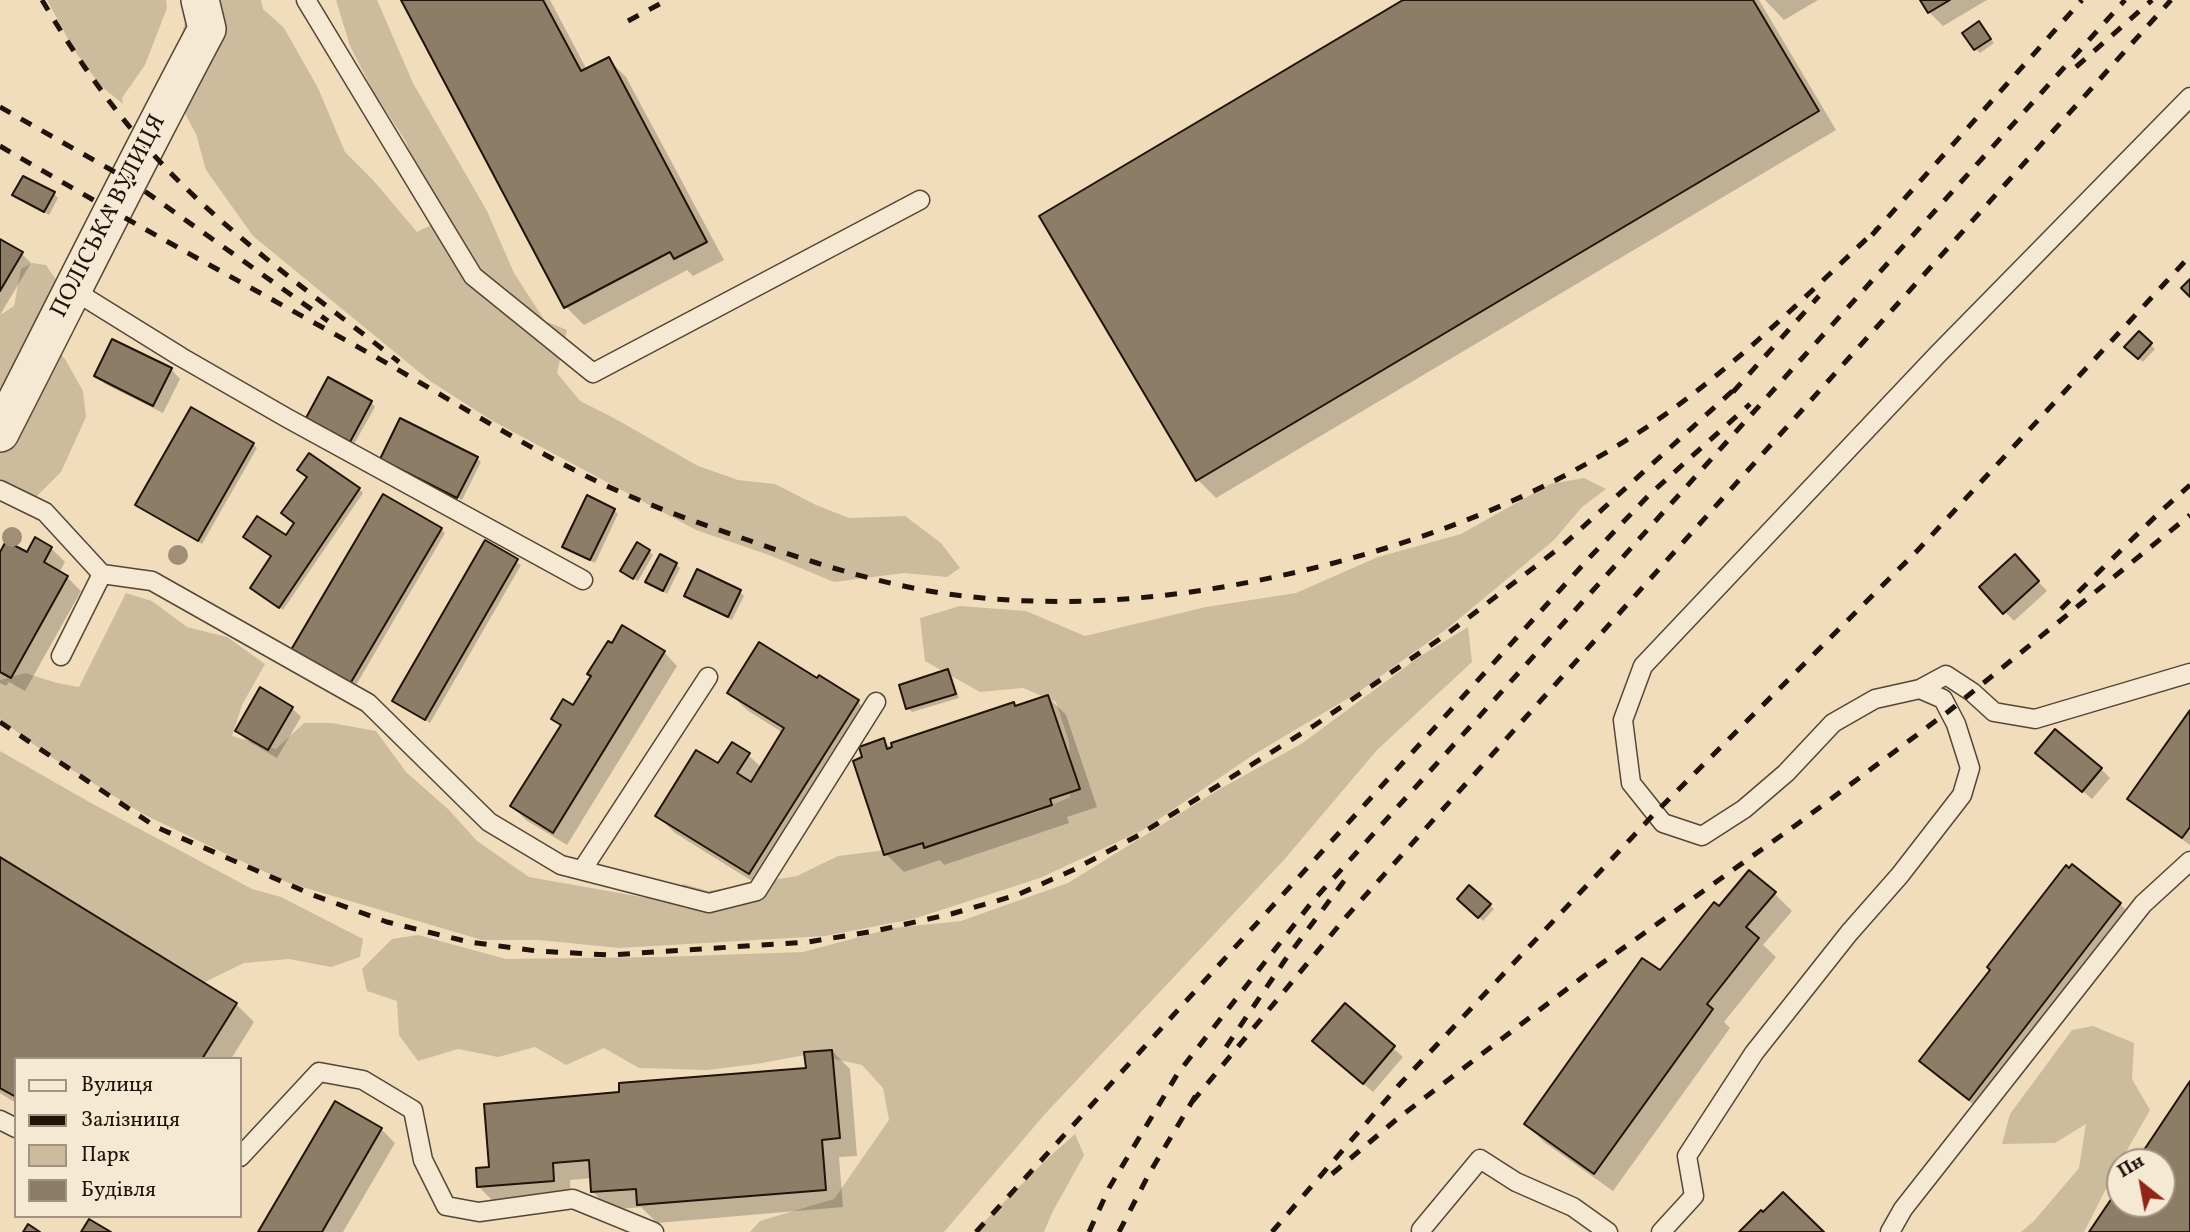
<!DOCTYPE html>
<html>
<head>
<meta charset="utf-8">
<style>
	body { margin:0 }
	#map { position:relative; width:2190px; height:1232px; overflow:hidden; background:#f1ddbb; font-family:Vollkorn,serif }
	canvas { display:block }
	.legend { position:absolute; left:14px; top:1057px; width:228px; height:161px; box-sizing:border-box; background:#f6e9d3; border:2px solid #a09382; margin:0; padding:9px 12px; list-style:none; font-size:21px; color:#201309 }
	.legend li { display:flex; align-items:center; gap:14px; height:35px }
	.legend b { width:35px; border:2px solid #a09382 }
	.north { position:absolute; left:2106px; top:1148px; width:70px; height:70px; box-sizing:border-box; background:#f6e9d3; border:2px solid #a09382; border-radius:50%; rotate:329deg; font-size:19px; font-weight:700; line-height:28px; text-align:center; color:#201309 }
	.north::after { content:''; display:block; margin:auto; width:24px; height:32px; background:#8f2418; clip-path:polygon(50% 0,100% 100%,50% 72%,0 100%) }
</style>
</head>
<body>
<div id="map">
<canvas width="2190" height="1232"></canvas>
<ul class="legend">
<li><b style="height:9px;background:#f6e9d3"></b>Вулиця</li>
<li><b style="height:9px;background:#201309"></b>Залізниця</li>
<li><b style="height:19px;background:#cdbb9d"></b>Парк</li>
<li><b style="height:19px;background:#8d7c66"></b>Будівля</li>
</ul>
<div class="north">Пн</div>
</div>
<script>
const ctx = document.querySelector('canvas').getContext('2d');
ctx.lineJoin = 'round';
function fill(path, color) { ctx.fillStyle = color; ctx.fill(path, 'evenodd'); }
function strokePath(path, color, width, dash) { ctx.strokeStyle = color; ctx.lineWidth = width; ctx.lineCap = dash ? 'butt' : 'round'; ctx.setLineDash(dash || []); ctx.stroke(path); }
function label(font, color, halo, rows, align = 'center') {
  ctx.font = font + ' Vollkorn,serif'; ctx.lineWidth = 5; ctx.setLineDash([]); ctx.textBaseline = 'middle'; ctx.strokeStyle = halo; ctx.fillStyle = color; for (const [text, x, y, turn = 0] of rows) {
    ctx.save(); ctx.translate(x, y); ctx.rotate((+turn || 0) * Math.PI / 180); ctx.textAlign = isNaN(turn) ? turn : align; if (halo) ctx.strokeText(text, 0, 0); ctx.fillText(text, 0, 0); ctx.restore();
  }
}
fill(new Path2D(`
	M47,0H166L167,8L145,65L122,98L123,104L101,86L74,50Z
	M192,0H261L263,9L284,28L318,88L345,152L373,180L417,232L439,221L405,140L374,93L350,46L336,0H377L413,83L487,211L514,273L545,321L567,330L557,373L580,401L612,417L698,466L738,480L775,484L816,505L849,518L905,516L941,543L960,568L947,577L904,573L834,582L769,555L696,530L491,420L430,381L253,236L206,170L196,134L167,81Z
	M32,263L46,265L61,287L44,337L65,359L83,391L86,417L61,472L33,500L0,494V315L14,306L21,269Z
	M1584,478L1606,489L1582,507L1554,540L1448,628L1357,693L1253,755L1143,830L1040,878L913,919L825,936L619,948L539,940H482L289,883L220,851L143,814L48,755L0,719V680L25,673L57,683L79,687L126,593L152,601L187,627L227,637L265,664L242,705L232,736L276,749L304,723H332L376,731L406,772L449,810L477,841L529,877L653,899L684,884L708,891L797,876L838,856L911,847L968,834L1037,812L1070,797L1069,742L1056,702L1023,688L980,692L925,661L920,618L960,606L1026,611L1085,636L1206,607L1296,593L1378,557L1461,534L1550,484Z
	M1468,627L1472,662L1377,750L1283,861L1045,1114L944,1232H750L760,1221L834,1199L889,1120L883,1088L862,1065L811,1054L756,1064L707,1070L639,1068L604,1048L566,1065L535,1047L498,1057L458,1049L418,1061L399,1035L397,1001L367,991L362,969L392,939L418,935L506,959L661,957L803,952L893,928L961,921L1068,883L1218,790L1301,744L1419,657Z
	M0,751L91,803L252,889L281,897L363,939L360,957L331,967L289,959L244,963L203,983L0,875Z
	M2093,1026L2134,1043L2132,1079L2150,1110L2114,1173L2084,1232H2021L2034,1221L2079,1168L2086,1124L2055,1143L2002,1144L2010,1114L2072,1030Z
	M1075,1134L1084,1155L1052,1213L1044,1232H974L1048,1158Z`), '#cdbb9d');
fill(new Path2D(`
	M403,0H550L587,70L608,59L626,77L724,260L693,276L687,270L584,325L566,307Z
	M1407,0H1759L1836,130L1216,498L1198,480Z
	M1765,0H1818L1784,20Z
	M1922,0H1987L1943,26L1929,12Z
	M1983,28L1994,43L1980,53L1976,49Z
	M54,194L58,198L49,215L14,195Z
	M0,241L22,254L31,263L0,315Z
	M2139,333L2155,349L2143,362L2126,347Z
	M171,369L180,379L163,413L105,384L96,375Z
	M371,402L375,407L354,444L308,418Z
	M253,444L257,448L202,544L137,505Z
	M382,458H477L481,462L462,500L386,462Z
	M359,489L363,493L283,610L256,592L286,537Z
	M614,510L618,514L595,563L569,551L565,547Z
	M441,529L445,533L352,692L290,655Z
	M36,539L51,548L65,562L59,573L67,577L81,591L25,691L9,682L6,686L0,683V555H27Z
	M486,543L521,565L430,723L395,701Z
	M649,551L653,555L638,581L626,575Z
	M676,564L680,568L667,594L647,581Z
	M2024,566L2047,591L2014,621L1982,588Z
	M740,592L744,596L732,620L690,600L686,596Z
	M664,652L677,666L567,845L526,820L512,806L561,727L553,719Z
	M947,671L952,676L959,698L912,712L908,708Z
	M817,680L858,702L876,720L768,891L675,833L657,815L719,766L748,755L762,768L783,733L747,710L729,693Z
	M1048,697L1066,715L1097,807L1067,817L1069,823L944,865L940,860L904,872L886,854L865,759L883,740L896,753L1013,704L1016,707Z
	M292,708L301,717L277,758L246,740L237,731Z
	M2190,713V845L2143,812L2129,798Z
	M2047,761L2101,769L2110,778L2092,799Z
	M0,859L236,1004L254,1022L231,1059H16V1103L0,1093Z
	M2072,867L2120,904L2134,918L1983,1112L1935,1075L1921,1061Z
	M1469,887L1494,909L1483,921L1459,899Z
	M1774,893L1792,911L1763,945L1776,957L1724,1022L1730,1028L1613,1191L1544,1142L1526,1124L1719,909Z
	M1345,1006L1403,1057L1373,1092L1324,1050Z
	M832,1051L850,1069L857,1156L839,1157L843,1207L657,1223L641,1207L611,1210L593,1192L592,1178L570,1180L571,1199L497,1205L479,1187L491,1169L621,1093L807,1069Z
	M381,1129L395,1143L343,1232H260Z`), '#0003');
const building = new Path2D(`
	M401,0H543L581,71L609,57L707,242L674,259L670,252L564,308Z
	M1403,0H1753L1819,111L1196,481L1039,216Z
	M1920,0H1950L1928,13Z
	M1979,21L1991,39L1974,50L1962,33Z
	M23,176L55,192L44,212L12,195Z
	M0,239L23,252L0,291Z
	M2190,279V297L2181,288Z
	M2139,331L2152,343L2138,359L2124,347Z
	M112,339L172,368L153,406L94,376Z
	M328,377L372,401L350,442L306,418Z
	M191,407L254,443L198,541L135,505Z
	M400,418L478,457L457,498L380,459Z
	M309,453L360,488L279,608L250,588L271,556L243,537L257,516L286,535L294,523L281,513L307,477L297,470Z
	M383,494L442,528L347,689L288,655Z
	M587,495L615,509L590,560L562,547Z
	M35,537L52,547L44,562L68,576L11,678L0,672V552L6,541L27,552Z
	M485,540L518,559L425,720L392,701Z
	M637,542L650,550L633,579L620,571Z
	M660,554L677,563L663,591L645,582Z
	M2015,554L2039,581L2003,614L1979,587Z
	M697,569L741,590L728,617L684,596Z
	M622,625L665,651L553,833L510,806L561,725L551,719L563,699L573,705L591,676L587,674L608,641L612,643Z
	M759,642L817,678L819,675L859,700L749,874L655,816L696,750L718,763L732,742L750,753L737,773L751,782L784,728L727,693Z
	M948,669L956,694L906,709L899,685Z
	M260,687L293,707L268,750L235,731Z
	M1048,695L1080,789L1050,799L1052,805L924,848L923,843L884,855L853,761L862,757L859,747L884,738L887,749L892,747L891,743L1014,702L1015,706Z
	M2190,710V827L2182,838L2127,799Z
	M2055,729L2102,768L2082,792L2035,753Z
	M0,857L237,1003L202,1059H16V1097L0,1088Z
	M2072,864L2121,903L1969,1100L1919,1061L1990,970L1987,967L2066,865L2069,868Z
	M1749,870L1776,892L1746,927L1759,938L1707,1004L1713,1009L1594,1174L1524,1124L1642,958L1660,970L1714,902L1719,906Z
	M1469,885L1491,904L1478,918L1457,899Z
	M1345,1003L1395,1046L1363,1084L1312,1041Z
	M832,1050L840,1138L822,1140L826,1190L637,1205L636,1189L591,1192L589,1160L553,1163L554,1181L477,1187L476,1168L489,1167L484,1104L619,1092V1083L806,1068L804,1052Z
	M2190,1081V1232H2089L2120,1186V1204H2162V1162H2136Z
	M335,1101L382,1128L322,1232H258Z
	M1783,1192L1824,1232H1739L1761,1210L1763,1212Z
	M89,1219L111,1232H81Z
	M28,1224L40,1232H23Z`);
fill(building, '#8d7c66');
strokePath(building, '#201309', 2);
const lane = new Path2D(`
	M306,0L473,276L593,373L920,200
	M73,290L181,357L287,418L583,580
	M0,490L45,512L102,574L61,656
	M102,574L152,581L368,703L489,822L561,865L709,903L757,891L876,702
	M1920,689L1946,675L1972,692L1994,712L2035,719L2190,673
	M582,870L708,677
	M0,1120L16,1128
	M240,1157L319,1072L363,1080L413,1110L423,1160L446,1206L479,1212L573,1199L654,1232
	M1421,1230L1480,1159L1516,1182L1573,1207L1608,1232
	M1661,1232L1694,1196L1687,1156L1754,1053L1849,933L1900,875L1962,795L1970,768L1956,724L1943,699L1920,689L1875,699L1833,723L1786,773L1744,809L1702,836L1663,823L1631,783L1623,720L1643,666L1938,354L2190,97
	M1890,1232L1903,1209L2143,904L2190,861`);
const street = new Path2D(`
	M0,433C69,298 136,162 207,29L200,0`);
strokePath(lane, '#544636', 21);
strokePath(street, '#544636', 40);
strokePath(lane, '#f6e9d3', 18);
strokePath(street, '#f6e9d3', 37);
strokePath(new Path2D(`
	M42,0C72,51 105,99 144,144C217,228 312,293 399,362
	M628,21L667,0
	M2076,67L2152,0
	M0,107L129,180L328,321
	M0,146C124,219 250,287 376,357C446,397 514,440 586,476C636,501 690,520 742,538C805,560 869,581 935,592C1068,613 1201,597 1330,564C1444,534 1549,492 1647,427C1732,370 1804,298 1878,228
	M1872,235L2082,0
	M1733,392L1819,296
	M2061,609L2161,511L2190,485
	M0,722L156,827L313,895L387,922L469,942L537,951L609,955L808,942L875,931L951,914L1017,895L1073,870L1139,835L1315,725L1447,634L1562,546L1739,385
	M1226,1047L1285,960L1350,873
	M1192,1102L1346,917L2171,0
	M1332,1174L1397,1119L1584,976L1796,825L1949,711L2190,515
	M976,1232L1590,557L1649,495L1750,404
	M1089,1232L1109,1188L1178,1073L1312,902L2125,0
	M1119,1232L1150,1172L1196,1095
	M1272,1232L1399,1085L1655,813L1918,550L2190,256`), '#201309', 5, [12, 12]);
ctx.fillStyle = '#a08e76';
for (const [x, y] of [
	[12,537],
	[178,555]
]) { ctx.beginPath(); ctx.arc(x, y, 10, 0, 2 * Math.PI); ctx.fill(); }
label('24px', '#201309', '#f6e9d3', [
	["ПОЛІСЬКА ВУЛИЦЯ",110,217,-63]
]);
</script>
</body>
</html>
